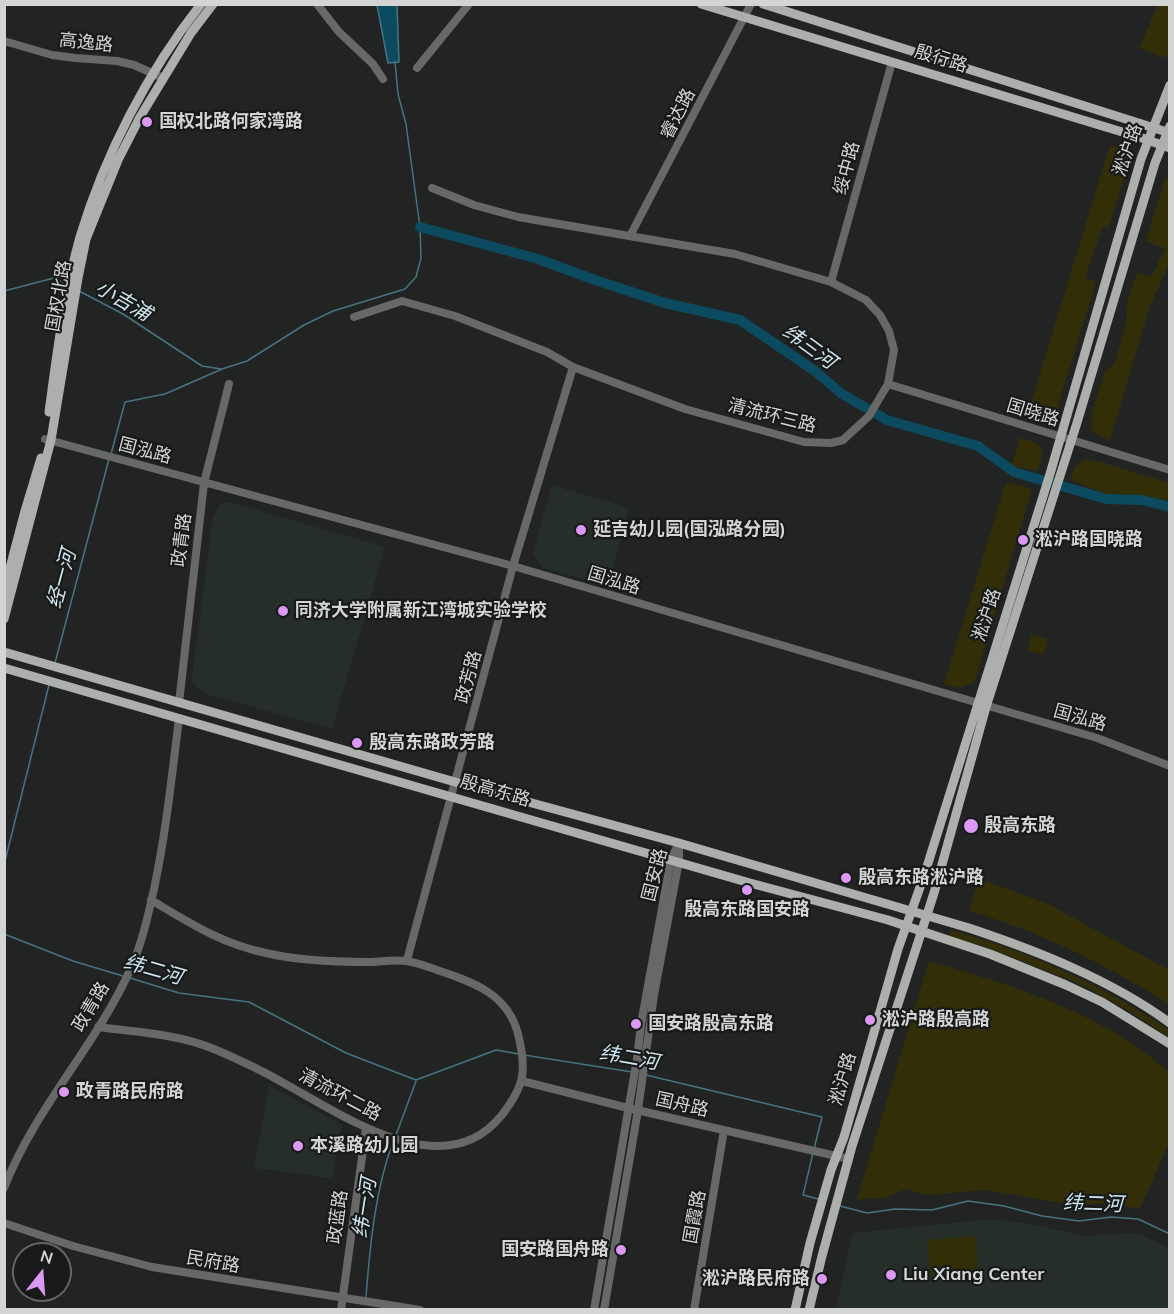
<!DOCTYPE html>
<html>
<head>
<meta charset="utf-8">
<style>
	body { margin:0 }
	#map { position:relative; width:1174px; height:1314px; overflow:hidden; background:#212422; font-family:Mulish,sans-serif }
	canvas { display:block }
	.frame { position:absolute; inset:0; border:6px solid #d3d5d4; pointer-events:none }
	.north { position:absolute; left:12px; top:1242px; width:60px; height:60px; box-sizing:border-box; background:#181a19; border:2px solid #636564; border-radius:50%; rotate:17deg; font-size:16px; font-weight:700; line-height:24px; text-align:center; color:#d3d5d4 }
	.north::after { content:''; display:block; margin:auto; width:21px; height:27px; background:#db99f5; clip-path:polygon(50% 0,100% 100%,50% 72%,0 100%) }
</style>
</head>
<body>
<div id="map">
<canvas width="1174" height="1314"></canvas>
<div class="frame"></div>
<div class="north">N</div>
</div>
<script>
const ctx = document.querySelector('canvas').getContext('2d');
ctx.lineJoin = 'round';
function fill(path, color) { ctx.fillStyle = color; ctx.fill(path, 'evenodd'); }
function strokePath(path, color, width, dash) { ctx.strokeStyle = color; ctx.lineWidth = width; ctx.lineCap = dash ? 'butt' : 'round'; ctx.setLineDash(dash || []); ctx.stroke(path); }
function label(font, color, halo, rows, align = 'center') {
  ctx.font = font + ' Mulish,"Noto Sans SC",sans-serif'; ctx.lineWidth = 4.5; ctx.setLineDash([]); ctx.textBaseline = 'middle'; ctx.strokeStyle = halo; ctx.fillStyle = color; for (const [text, x, y, turn = 0] of rows) {
    ctx.save(); ctx.translate(x, y); ctx.rotate((+turn || 0) * Math.PI / 180); ctx.textAlign = isNaN(turn) ? turn : align; if (halo) ctx.strokeText(text, 0, 0); ctx.fillText(text, 0, 0); ctx.restore();
  }
}
fill(new Path2D(`
	M552,485L629,508L608,586L541,567L536,559L533,552Z
	M229,502L385,547L332,729L206,694L200,691L193,682L192,676L213,517L220,505Z
	M269,1085L342,1125L332,1178L254,1168Z
	M981,1220H1000L1026,1223L1085,1236L1129,1233L1141,1235L1169,1248V1309L836,1310L852,1233Z`), '#262e2a');
fill(new Path2D(`
	M1158,5H1169V49L1166,58L1139,48Z
	M1110,145L1127,151L1128,163L1109,228L1103,226L1085,278L1096,282L1055,415L1042,420L1027,416Z
	M1165,178L1169,180V264L1150,306L1110,440L1103,438L1091,430L1092,412L1104,374L1115,363L1127,320L1126,305L1137,272L1151,277L1165,249L1146,241Z
	M1020,438L1037,443L1043,451L1038,471L1011,466Z
	M1084,459L1101,462L1169,483V501L1138,495L1106,494L1070,480L1075,467Z
	M1006,482L1032,489L974,683L959,688L944,684Z
	M1032,634L1048,639L1043,655L1027,650Z
	M979,879L1046,903L1169,970V1004C1107,965 1040,931 969,911Z
	M951,930C1032,953 1099,983 1169,1030V1037L1124,1008L1078,983L983,946L948,937Z
	M929,961C1014,986 1101,1012 1169,1072V1143L1140,1209L1110,1203L1073,1205L987,1190L927,1195L906,1189L885,1198L857,1199Z
	M975,1236L978,1270L930,1274L927,1240Z`), '#322f08');
const water = new Path2D(`
	M377,5H397L399,62L388,63Z`);
fill(water, '#0b4a5f');
strokePath(water, '#477482', 1.5);
strokePath(new Path2D(`
	M4,291L54,278L64,283
	M79,291L123,314L202,366L221,369
	M111,454L125,402L165,394L222,369L247,361L304,325L333,311L405,289L416,277L421,258L420,227L406,124L398,94L395,62
	M55,663L109,459
	M4,865L49,685
	M4,934L73,961L123,976
	M130,978L179,993L249,1002L346,1053L416,1080L496,1050L519,1054
	M524,1055L632,1072
	M646,1075L822,1117L814,1149
	M396,1135L416,1081
	M813,1153L803,1195L818,1199
	M840,1206L867,1213L895,1209L932,1210L968,1201L1004,1206L1042,1216L1079,1221L1111,1217L1138,1219L1170,1234
	M366,1297C370,1246 375,1190 393,1142`), '#477482', 1.5);
strokePath(new Path2D(`
	M420,227L538,259L595,280L665,303L740,320L815,371L842,394L887,420L978,446L1014,472L1106,499L1142,500L1170,507`), '#0b4a5f', 10);
strokePath(new Path2D(`
	M317,4L339,32L373,64L383,79
	M4,41L52,55L75,58L117,61L134,65L163,78
	M417,68L469,4
	M630,236L751,4
	M831,282L892,62
	M354,317L402,301L455,316L547,352L573,367L685,409L804,442L831,443L843,440L869,416L888,384L894,350L889,331L880,315L866,300L831,282L735,254L518,217L474,205L432,188
	M888,384L1170,470
	M45,439L513,566L1097,738L1170,766
	M179,703L204,483L229,384
	M407,960L513,566L573,367
	M98,1027C136,1032 178,1034 214,1049C240,1060 265,1072 289,1086C347,1118 445,1185 501,1116C525,1086 527,1070 518,1034C508,994 473,982 437,970C428,967 416,962 406,961C394,959 381,962 369,962C338,962 295,960 266,953C220,943 190,923 151,900
	M522,1081L628,1108L849,1159
	M4,1188C35,1108 96,1046 131,968C142,943 148,916 154,889C166,833 172,775 179,718
	M4,1223L73,1246L152,1267L420,1310
	M341,1310L366,1128
	M594,1310L637,1059L641,1024L671,859L679,843
	M604,1310L638,1110L654,995L679,861V844
	M694,1310L724,1130`), '#686967', 8);
strokePath(new Path2D(`
	M701,4L1142,138L1170,148
	M763,4L1170,133
	M49,412C57,354 64,294 80,237C105,154 147,73 201,4
	M4,591L25,511L41,458
	M4,619L51,440L78,278L86,239L118,160L140,117L191,33L213,4
	M4,652L462,784L679,843L969,928C1038,951 1111,980 1170,1023
	M4,668L750,883L888,920L990,954L1066,985L1102,1002L1170,1044
	M795,1310L810,1243L831,1170L844,1137L898,949L924,876L1050,474L1141,159L1170,85
	M809,1310L822,1256L852,1146L934,893L986,707L1076,426L1155,163L1170,126`), '#adafac', 9);
for (const [x, y, r, color] of [
	[147,122,6,"#db99f5"],
	[581,530,6,"#db99f5"],
	[1023,540,6,"#db99f5"],
	[283,611,6,"#db99f5"],
	[357,743,6,"#db99f5"],
	[971,826,8,"#db99f5"],
	[846,878,6,"#db99f5"],
	[747,890,6,"#db99f5"],
	[870,1020,6,"#db99f5"],
	[636,1024,6,"#db99f5"],
	[64,1092,6,"#db99f5"],
	[298,1146,6,"#db99f5"],
	[621,1250,6,"#db99f5"],
	[891,1275,6,"#db99f5"],
	[822,1279,6,"#db99f5"]
]) { const dot = new Path2D(); dot.arc(x, y, r, 0, 2 * Math.PI); ctx.fillStyle = color; ctx.fill(dot); strokePath(dot, '#181a19', 2); }
label('18px', '#d3d5d4', '#181a19', [
	["高逸路",86,43,6],
	["殷行路",941,59,17],
	["睿达路",678,114,-63],
	["淞沪路",1128,150,-71],
	["绥中路",847,168,-75],
	["国权北路",59,296,-80],
	["国晓路",1033,413,17],
	["清流环三路",772,416,14],
	["国泓路",145,451,15],
	["政青路",182,540,-83],
	["国泓路",614,581,17],
	["淞沪路",987,615,-72],
	["政芳路",469,677,-75],
	["国泓路",1080,718,16],
	["殷高东路",495,791,16],
	["国安路",655,875,-76],
	["政青路",91,1007,-59],
	["淞沪路",843,1079,-74],
	["清流环二路",340,1095,28],
	["国舟路",682,1105,13],
	["政蓝路",338,1217,-82],
	["国霞路",695,1217,-80],
	["民府路",213,1262,10]
]);
label('bold 18px', '#d3d5d4', '#181a19', [
	["国权北路何家湾路",159,122],
	["延吉幼儿园(国泓路分园)",593,530],
	["淞沪路国晓路",1035,540],
	["同济大学附属新江湾城实验学校",295,611],
	["殷高东路政芳路",369,743],
	["殷高东路",984,826],
	["殷高东路淞沪路",858,878],
	["殷高东路国安路",747,910,"center"],
	["淞沪路殷高路",882,1020],
	["国安路殷高东路",648,1024],
	["政青路民府路",76,1092],
	["本溪路幼儿园",310,1146],
	["国安路国舟路",609,1250,"right"],
	["Liu Xiang Center",903,1275],
	["淞沪路民府路",810,1279,"right"]
], 'left');
label('italic 20px', '#cfe7f1', '#181a19', [
	["小吉浦",123,301,30],
	["纬三河",809,347,36],
	["经一河",62,579,-75],
	["纬二河",153,970,16],
	["纬二河",629,1058,10],
	["纬二河",1093,1204,2],
	["纬一河",365,1208,-81]
]);
</script>
</body>
</html>
